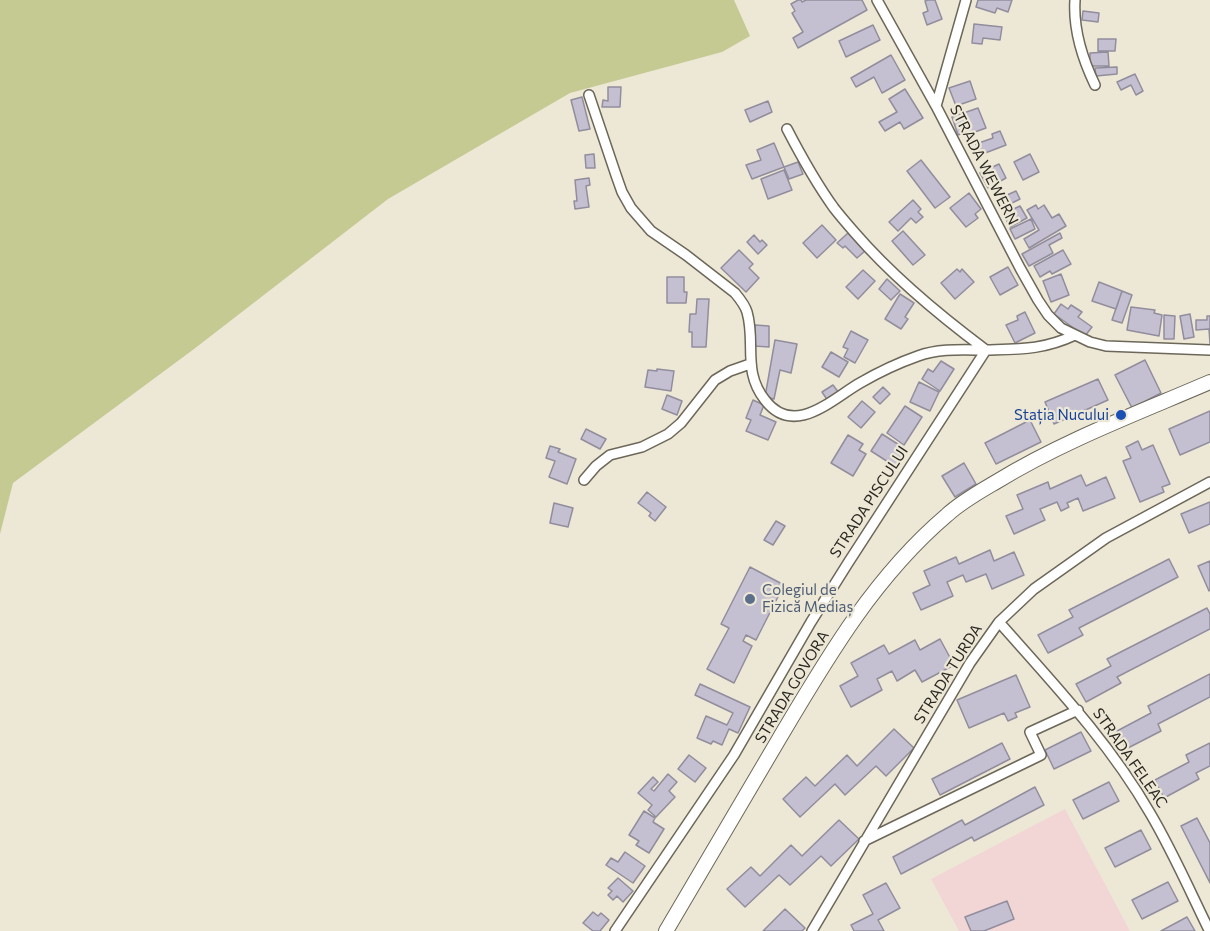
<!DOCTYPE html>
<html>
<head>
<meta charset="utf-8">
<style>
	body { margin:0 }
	canvas { display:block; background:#ede7d6 }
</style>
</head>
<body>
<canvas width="1210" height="931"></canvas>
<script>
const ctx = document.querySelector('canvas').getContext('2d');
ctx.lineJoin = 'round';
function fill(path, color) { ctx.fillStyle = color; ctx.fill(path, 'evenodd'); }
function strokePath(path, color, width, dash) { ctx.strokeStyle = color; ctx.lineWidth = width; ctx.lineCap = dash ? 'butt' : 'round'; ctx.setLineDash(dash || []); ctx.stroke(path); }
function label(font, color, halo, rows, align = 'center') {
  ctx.font = font + ' Commissioner,sans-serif'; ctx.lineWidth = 4.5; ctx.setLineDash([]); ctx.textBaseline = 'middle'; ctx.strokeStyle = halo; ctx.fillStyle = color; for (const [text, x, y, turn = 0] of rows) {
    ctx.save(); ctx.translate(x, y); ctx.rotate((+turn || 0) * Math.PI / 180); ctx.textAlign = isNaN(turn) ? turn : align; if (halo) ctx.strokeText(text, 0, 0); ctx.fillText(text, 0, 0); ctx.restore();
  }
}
fill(new Path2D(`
	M1065,809L1130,931H959L931,879Z`), '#f1d6d5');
fill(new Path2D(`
	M0,0H734L750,36L722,52L570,93L388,199L194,349L13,483L0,534Z`), '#c5ca92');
const building = new Path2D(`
	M798,0H801L802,2L806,0H862L867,10L798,48L793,38L803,32L792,13L795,11L791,4Z
	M928,0H935L942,19L927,25L923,13L928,11L925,1Z
	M978,0H1012L1008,12L997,8L995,13L976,7Z
	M1083,11L1099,13L1098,22L1082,20Z
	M974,24L1002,27L1000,40L983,38L982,44L972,43Z
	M873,25L880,40L846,57L839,41Z
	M1098,39H1116L1115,51H1098Z
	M1108,52L1109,66H1090V53Z
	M891,55L905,80L882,93L874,77L856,87L851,78Z
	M1117,67V74L1096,76L1095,68Z
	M1135,74L1143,91L1136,95L1131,85L1121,90L1117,82Z
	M970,81L976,99L956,106L949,88Z
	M608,87H621L620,107H602L603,100L608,101Z
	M905,89L923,118L904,129L900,122L885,131L879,122L897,112L889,99Z
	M582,97L590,129L579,131L571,100Z
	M768,101L772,112L750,122L745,110Z
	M978,108L986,128L964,136L963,133L958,135L952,117Z
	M1000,131L1006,145L980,155L976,144L993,138L992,134Z
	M774,143L784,167L752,179L746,165L761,160L757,150Z
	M594,154L595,168H586L585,155Z
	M1030,154L1039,172L1023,180L1014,162Z
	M921,160L950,197L935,208L907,171Z
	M798,162L803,174L789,179L784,167Z
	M999,164L1006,178L988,188L980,173Z
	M784,170L792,190L768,199L761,179Z
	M589,178L590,185L586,186L589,207L575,209L574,201H577L575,180Z
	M1016,191L1020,199L1000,209L996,200Z
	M969,193L981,209L975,214L978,218L966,227L950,208Z
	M913,200L921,209L918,212L923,217L916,223L911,218L898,231L889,222Z
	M1036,205L1038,209L1044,205L1052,218L1059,214L1066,226L1029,248L1024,239L1039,230L1027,210Z
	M1020,206L1027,218L1010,227L1003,214Z
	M1031,219L1035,229L1015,239L1010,229Z
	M822,225L836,240L817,258L803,243Z
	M903,231L925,255L913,265L892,241Z
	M848,233L865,251L857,258L845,246L843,248L837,243Z
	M1060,233L1062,238L1049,245L1053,253L1029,266L1022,254Z
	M754,235L760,242L762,240L767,245L758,254L747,242Z
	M739,250L753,264L749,268L759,278L746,292L721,268Z
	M1063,250L1071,264L1052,274L1050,271L1040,277L1034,266Z
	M1008,267L1018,285L1000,295L990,277Z
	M957,269L960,272L962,269L974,282L955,299L941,283Z
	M863,270L875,281L858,299L846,287Z
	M1061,274L1069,295L1051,302L1043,281Z
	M667,277H684V292H687L686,303H667Z
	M887,279L900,291L891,300L879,289Z
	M1099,282L1122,291L1116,309L1092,301Z
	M1122,291L1132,295L1122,323L1112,320Z
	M900,294L914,303L905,317L908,319L901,329L885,319Z
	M697,299H709L706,347H692V332H689L690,314H696Z
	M1061,304L1068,309L1071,305L1082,312L1078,317L1092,327L1085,336L1054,314Z
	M1131,307L1155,310L1154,313L1162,315L1159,336L1127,330Z
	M1025,312L1035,333L1015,343L1006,325L1018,320L1017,316Z
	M1190,314L1194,337L1184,339L1180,316Z
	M1164,315L1175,316L1174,339H1164Z
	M1207,316H1210V344L1209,329L1196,330V320H1207Z
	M755,325L769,326V347L754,346Z
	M851,331L868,340L855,363L844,357L848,349L843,347Z
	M775,340L797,344L791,373L780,370L774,399L765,397Z
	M831,352L848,362L839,377L822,367Z
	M1145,360L1161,393L1132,408L1115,375Z
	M941,361L954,369L940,391L922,379L928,369L933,372Z
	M657,369L674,371L671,391L645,387L648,370L657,371Z
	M1098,379L1108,400L1054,424L1045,402Z
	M919,382L939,392L930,411L910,402Z
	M833,385L839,393L828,401L822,392Z
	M883,387L890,394L880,404L873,397Z
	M667,395L682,401L677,415L662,409Z
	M753,400L764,405L760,415L776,422L768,440L746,431L751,420L746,418Z
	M862,401L875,412L861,428L848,417Z
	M905,406L922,417L904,445L887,433Z
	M1210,411V442L1180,455L1169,429Z
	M1030,420L1041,442L996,464L985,443Z
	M586,429L606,439L600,449L581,439Z
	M882,434L907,450L896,467L871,451Z
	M848,435L863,444L859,450L866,454L853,476L831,463Z
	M1138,441L1142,450L1153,445L1170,484L1162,487L1164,492L1140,502L1123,461L1131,458L1126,447Z
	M550,446L560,449L558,452L576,459L567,484L549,477L555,461L546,458Z
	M964,463L976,484L955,497L942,476Z
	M1081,475L1086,486L1106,477L1115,498L1083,511L1078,498L1067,503L1069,507L1061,511L1057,502L1040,509L1045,520L1014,534L1006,516L1023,509L1017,495L1048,482L1050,489Z
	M647,492L666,507L655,521L649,516L651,513L638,503Z
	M1210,502V524L1189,533L1181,514Z
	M554,503L573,508L568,527L550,523Z
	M776,521L785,526L773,545L764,540Z
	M990,550L994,561L1014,552L1024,575L992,589L986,574L966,582L963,575L947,582L953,596L921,610L913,593L930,585L924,571L956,557L959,564Z
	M1169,559L1178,577L1079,628L1083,635L1048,653L1038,635L1073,617L1069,610Z
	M1210,561V590L1209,591L1198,566Z
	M750,567L784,585L756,640L746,635L743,641L752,646L734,683L707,669L729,628L721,624Z
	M1207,608L1210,614V629L1117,677L1121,683L1086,702L1076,684L1111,666L1107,659Z
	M940,639L954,665L922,682L915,670L897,681L892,671L877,679L882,690L851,707L840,686L858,676L851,663L884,645L889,654L915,640L920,650Z
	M1210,674V697L1158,724L1161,731L1126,749L1117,731L1151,713L1148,706Z
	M1016,675L1030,707L1015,713L1017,717L1008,721L1004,713L969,728L957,700Z
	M700,684L750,707L738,733L729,729L722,745L713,741L711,744L697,738L706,716L727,725L733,713L695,695Z
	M894,729L914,748L886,776L876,766L845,795L835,784L800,817L783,799L806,777L815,786L847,755L857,766Z
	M1081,732L1091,751L1054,769L1045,750Z
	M1002,743L1010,759L940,795L932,779Z
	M1210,743V766L1196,773L1199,779L1164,798L1155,780L1189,762L1186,755Z
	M689,755L706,768L695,782L678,769Z
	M668,774L677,782L669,791L675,797L656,817L648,810L652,805L638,793L653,777L658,782L651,789L654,791Z
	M1109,782L1119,801L1083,819L1073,800Z
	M1035,787L1044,805L974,841L972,837L901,874L893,857L962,820L965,825Z
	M644,811L655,818L653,822L664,829L649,853L636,845L639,841L629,835Z
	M1197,818L1210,843V883L1181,826Z
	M839,820L859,839L831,866L821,856L790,885L779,875L745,907L727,889L751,867L760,876L791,845L802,856Z
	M1141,830L1151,849L1115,867L1105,848Z
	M625,852L645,866L633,883L606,865L611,858L618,862Z
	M618,878L633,891L623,902L617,896L613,900L608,895L612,891L608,888Z
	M1168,882L1178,901L1142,919L1132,900Z
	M886,883L900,908L878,920L884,931H854L851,925L873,914L863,895Z
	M1007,901L1014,919L984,931H971L965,917Z
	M785,909L805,928L802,931H763Z
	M593,912L598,916L601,913L609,920L600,931H593L583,923Z
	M1187,917L1195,931H1161Z`);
fill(building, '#c5c0d1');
strokePath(building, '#928d9d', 1.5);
const street = new Path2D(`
	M877,0L936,106L1020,268L1038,300L1048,315L1061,328L1090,342L1106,346L1210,350
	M1075,0C1073,30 1082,58 1095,85
	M589,95L616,175L622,192L631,208L651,231L686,255L735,293C740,299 745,305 747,312C756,343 742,371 765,400C794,438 832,399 860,383C879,372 898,363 918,356C940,348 964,350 986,350
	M936,106L966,0
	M787,129C801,156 816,183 834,208C841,217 848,225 855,233C894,278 939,315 986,350
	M584,480L596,466L610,455L642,447L668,434L681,423L715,380L730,371L750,364
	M999,622C1053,683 1109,742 1150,813C1172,850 1189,889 1208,928L1210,929
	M864,841L1041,755L1030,732L1078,710
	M615,931L734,755L811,622L848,563L986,350C1020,349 1043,350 1075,335
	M812,931L970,663L999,622L1034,589L1106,538L1210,482`);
const secondary = new Path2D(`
	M666,931C704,867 741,803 779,739C827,658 874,577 947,515C961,502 979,492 996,482C1063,441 1138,413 1210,382`);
strokePath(street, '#6c6758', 12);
strokePath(secondary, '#6c6758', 16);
strokePath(street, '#fff', 9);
strokePath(secondary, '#fff', 14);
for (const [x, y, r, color] of [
	[1121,415,6,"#1a4fb4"],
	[750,599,6,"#5c6f8a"]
]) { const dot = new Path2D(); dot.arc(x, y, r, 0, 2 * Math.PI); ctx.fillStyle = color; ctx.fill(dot); strokePath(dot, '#ede7d6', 2); }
label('15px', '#2a2821', '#ede7d6', [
	["STRADA WEWERN",984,165,63],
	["STRADA PISCULUI",869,502,-57],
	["STRADA TURDA",948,674,-58],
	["STRADA GOVORA",792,687,-59],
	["STRADA FELEAC",1130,758,55]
]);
label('15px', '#164399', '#ede7d6', [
	["Stația Nucului",1109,415]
], 'right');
label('15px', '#4e5e75', '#ede7d6', [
	["Colegiul de",762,590],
	["Fizică Mediaș",762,607]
], 'left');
</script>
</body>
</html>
